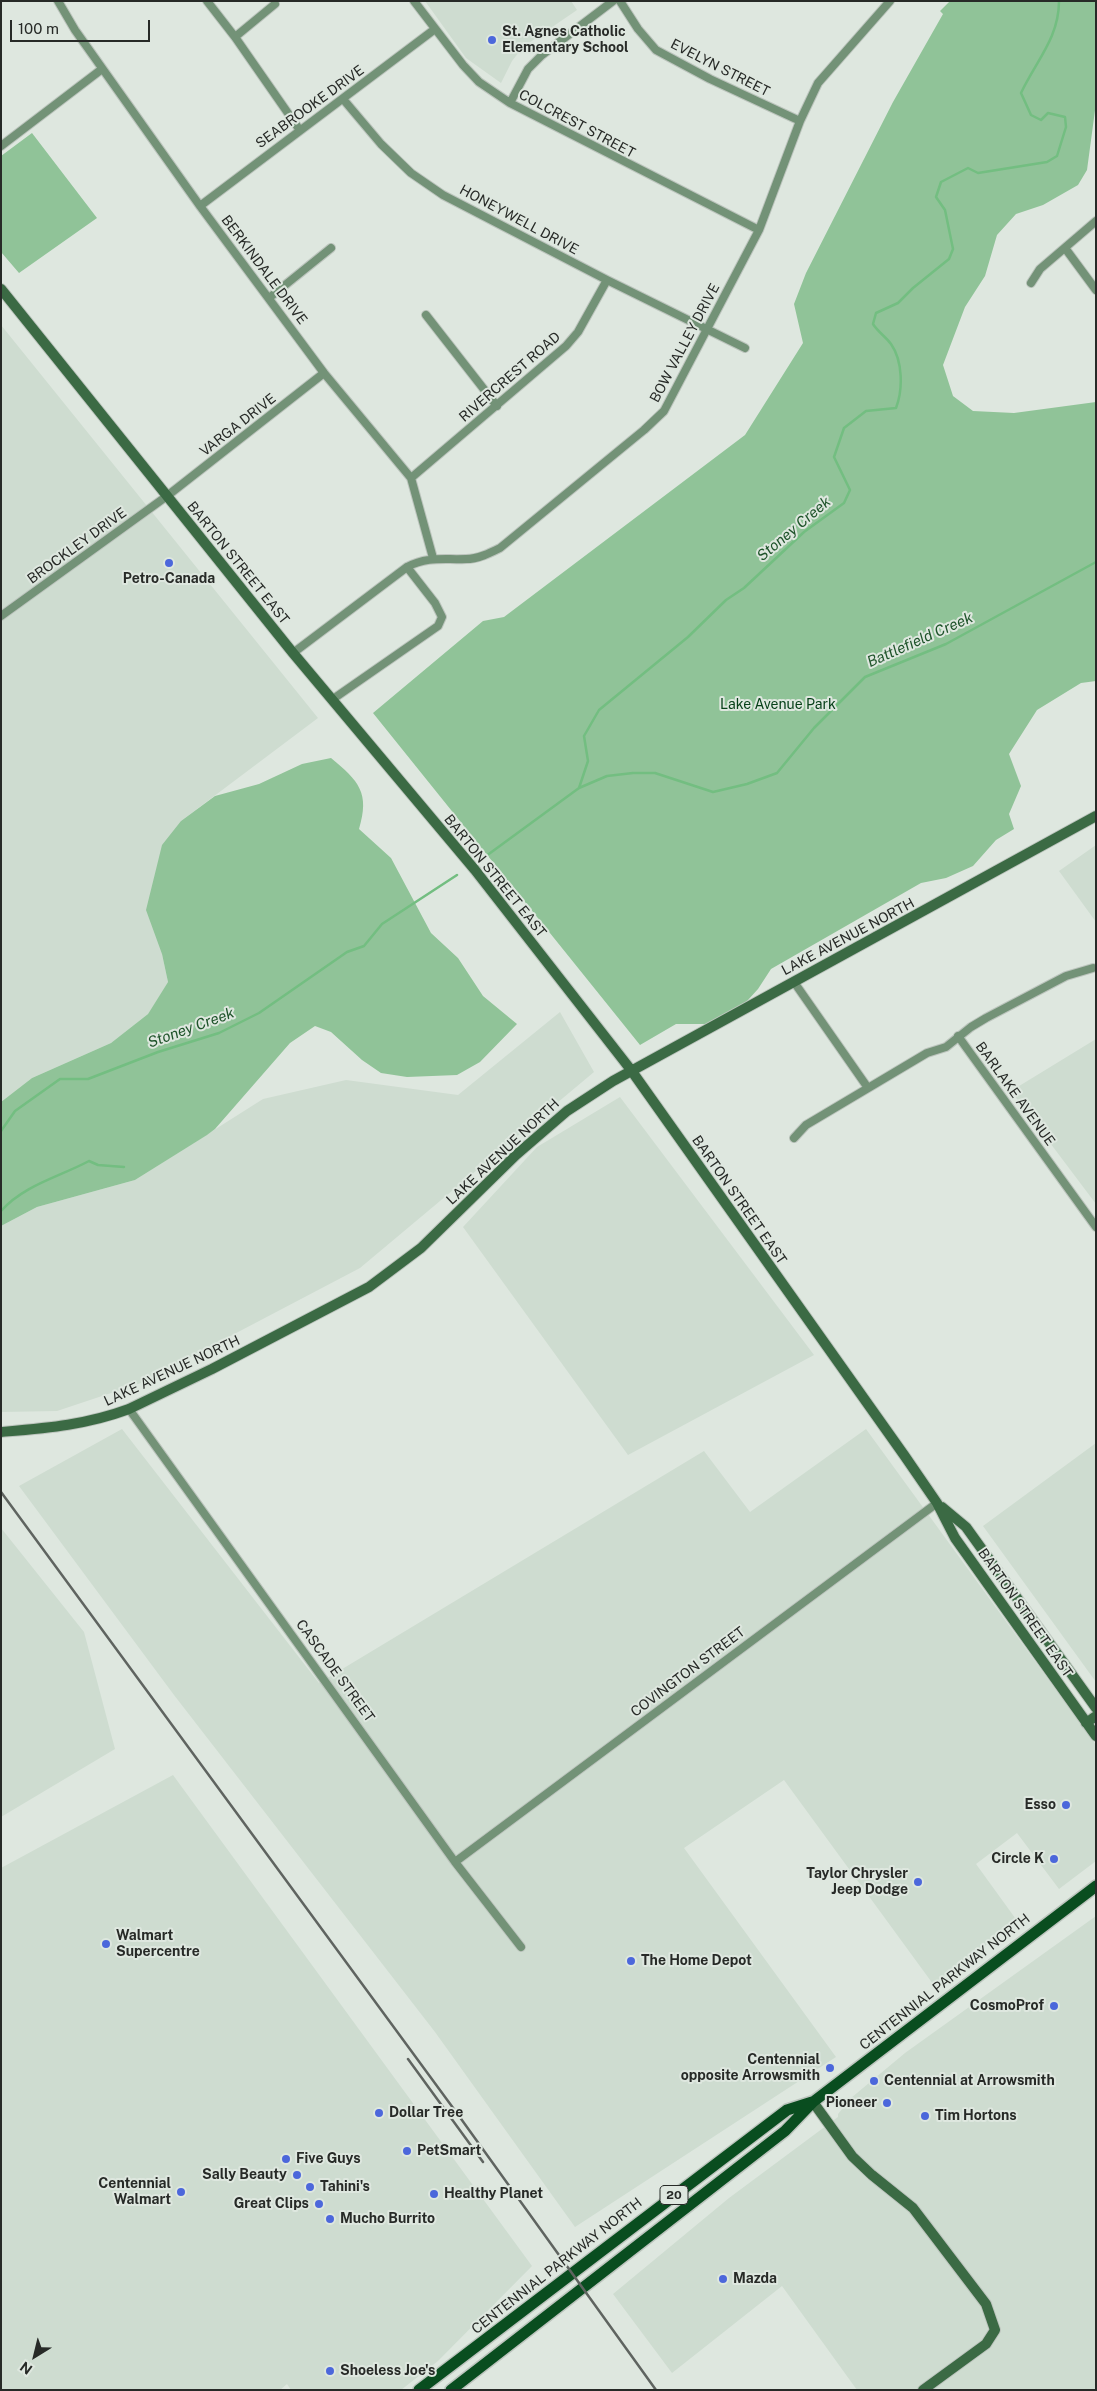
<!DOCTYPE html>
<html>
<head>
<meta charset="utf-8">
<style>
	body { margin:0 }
	#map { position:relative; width:1097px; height:2391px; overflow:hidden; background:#dee7df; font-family:"Public Sans",sans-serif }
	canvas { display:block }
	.frame { position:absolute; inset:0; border:2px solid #272a27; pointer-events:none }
	.north { position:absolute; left:10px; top:2331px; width:50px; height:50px; -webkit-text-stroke:4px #dee7df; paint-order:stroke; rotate:216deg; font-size:14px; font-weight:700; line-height:20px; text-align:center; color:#272a27 }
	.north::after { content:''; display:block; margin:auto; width:18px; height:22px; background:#272a27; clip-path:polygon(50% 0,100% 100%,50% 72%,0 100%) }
	.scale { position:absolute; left:10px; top:20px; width:140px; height:22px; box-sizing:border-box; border:2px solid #272a27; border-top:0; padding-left:6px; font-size:15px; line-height:18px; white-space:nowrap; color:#272a27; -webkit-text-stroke:4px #dee7df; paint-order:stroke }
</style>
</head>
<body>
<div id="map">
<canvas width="1097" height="2391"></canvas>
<div class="frame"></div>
<div class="north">N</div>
<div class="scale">100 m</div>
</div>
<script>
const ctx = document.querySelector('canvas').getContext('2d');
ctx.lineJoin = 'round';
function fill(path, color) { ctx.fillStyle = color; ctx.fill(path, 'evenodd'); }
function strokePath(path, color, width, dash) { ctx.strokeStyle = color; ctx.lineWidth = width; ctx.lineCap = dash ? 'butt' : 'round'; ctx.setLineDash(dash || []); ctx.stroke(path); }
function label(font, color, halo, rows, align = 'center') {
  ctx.font = font + ' "Public Sans",sans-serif'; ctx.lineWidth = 4; ctx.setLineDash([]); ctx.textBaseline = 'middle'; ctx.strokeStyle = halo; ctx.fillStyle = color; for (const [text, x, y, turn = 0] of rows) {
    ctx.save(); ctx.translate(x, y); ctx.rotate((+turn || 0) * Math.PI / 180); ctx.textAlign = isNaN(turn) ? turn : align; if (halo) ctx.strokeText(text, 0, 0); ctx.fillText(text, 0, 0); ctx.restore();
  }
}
fill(new Path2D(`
	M425,1H571L577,10L523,47L512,61L501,83L466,58Z
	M1,325L318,718L181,821L162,954L168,982L148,1014L111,1043L32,1078L1,1102Z
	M1096,845V922L1059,871Z
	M560,1012L594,1072L360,1268L141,1383L57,1411L1,1412V1226L37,1207L135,1180L263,1099L346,1080L458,1095Z
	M1096,1039V1204L1011,1091Z
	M620,1097L814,1355L628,1455L463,1227L537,1147Z
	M122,1429L319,1683L704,1451L750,1512L866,1429L1096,1745V1861L1059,1889L1017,1833L976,1864L1018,1922L933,1984L784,1780L684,1848L836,2057L575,2227L435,2032L174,1695L19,1486Z
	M1096,1443V1682L983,1526Z
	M1,1528L84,1632L115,1749L1,1817Z
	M173,1775L532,2266L438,2361L401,2390H291L287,2384L280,2390H1V1868Z
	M1096,1916V2390H857L782,2286L672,2373L613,2294L729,2198L838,2117V2114L851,2098L905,2053Z`), '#cedcd0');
fill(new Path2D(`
	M950,1H1096V103L1087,170L1078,185L1043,205L1016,214L997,235L985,276L965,307L943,365L953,396L973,411L1014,413L1096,402V681L1081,683L1037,710L1009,754L1021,786L1009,814L1014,829L996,840L973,866L946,878L921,883L771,969L758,989L738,1011L711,1024H676L640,1045L373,713L483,621L504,617L745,435L803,343L794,304L806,273L893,102L943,14L940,11Z
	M32,133L97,218L19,273L1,252V156Z
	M331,758C359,781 370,793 359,829L391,858L431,933L458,958L483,996L517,1024L480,1062L457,1075L407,1077L381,1073L362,1060L331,1032L315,1026L290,1043L215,1129L207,1135L135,1180L37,1207L1,1226V1102L32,1078L111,1043L148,1014L168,982L162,954L146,910L162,845L181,821L215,796L259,784L302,764Z`), '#90c398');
strokePath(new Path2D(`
	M579,788L588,761L584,736L599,710L688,637L726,600L744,588L804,532L844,503L850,490L834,457L844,428L866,411L896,408C903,390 903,361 891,344C886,337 878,332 873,324L876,313L898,303L913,288L949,259L953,249L945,210L936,197L941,182L968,168L978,173L1047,162L1057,156L1066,127L1065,117L1048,113L1041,120L1031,115L1021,93C1036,61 1059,38 1059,1
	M482,859L579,788L607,776L633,773H655L713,792L747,784L777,773L814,728L865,677L946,644L1096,562
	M1,1131L15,1111L60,1079H88L158,1052L219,1033L259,1013L347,952L364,946L382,924L457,875
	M1,1211C24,1185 59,1177 89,1161L98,1165L124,1167`), '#73be81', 2.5);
const street = new Path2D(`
	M58,1L75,30L200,206L324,373L411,478L433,558
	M207,1L235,37L299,129
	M414,1L463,65L479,82L510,103L759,230
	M620,1L638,29L656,50L710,79L800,121
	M235,37L275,4
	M343,99L381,144L411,173L443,195L607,280L745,348
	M510,103L528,69L542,55L613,1
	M1,146L102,69
	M200,206L435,29
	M1065,248L1096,290
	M1031,283L1040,269L1096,221
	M269,298L331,248
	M426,315L497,406
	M411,478L566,346L578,332L607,280
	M1,616L167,496L324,373
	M293,653L407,567C428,556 444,560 466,559C478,559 490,553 500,548L644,430L664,411L759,230L800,121L818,83L890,1
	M333,699L438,626L442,617L435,603L407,567
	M794,982L868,1088
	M958,1036L1096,1227
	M794,1138L806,1125L927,1053L946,1047L971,1027L986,1018L1066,976L1093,968
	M129,1409L455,1862L521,1947
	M455,1862L937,1503`);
const secondary = new Path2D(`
	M1,289L293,653L475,870L631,1070L904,1455L937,1503L955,1538L1096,1736
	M1,1432C47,1428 86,1425 129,1409L212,1369L369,1287L421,1248L516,1155L567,1111L613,1081L1096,816
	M942,1507L966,1527L1096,1708
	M1086,1723L1096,1716
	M813,2102L852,2156L872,2175L913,2208L986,2304L995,2330L986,2344L923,2390`);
const primary = new Path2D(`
	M419,2390L787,2110L812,2102
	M451,2390L785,2131L813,2102L1096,1886`);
strokePath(street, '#bdc5be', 10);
strokePath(secondary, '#bdc5be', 12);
strokePath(primary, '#bdc5be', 14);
strokePath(street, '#739277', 8);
strokePath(secondary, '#3b6a44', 10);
strokePath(primary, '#094d1f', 11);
strokePath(new Path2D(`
	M1,1492L459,2116L656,2390
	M408,2059L483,2162`), '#5f6460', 2.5);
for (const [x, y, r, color] of [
	[492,40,5,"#4c67db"],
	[169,563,5,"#4c67db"],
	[1066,1805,5,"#4c67db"],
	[1054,1859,5,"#4c67db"],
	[918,1882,5,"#4c67db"],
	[106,1944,5,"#4c67db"],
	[631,1961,5,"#4c67db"],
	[1054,2006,5,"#4c67db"],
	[830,2068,5,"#4c67db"],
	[874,2081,5,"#4c67db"],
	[887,2103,5,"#4c67db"],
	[379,2113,5,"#4c67db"],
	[925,2116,5,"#4c67db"],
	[407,2151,5,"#4c67db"],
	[286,2159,5,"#4c67db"],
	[297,2175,5,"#4c67db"],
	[310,2187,5,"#4c67db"],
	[181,2192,5,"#4c67db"],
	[434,2194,5,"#4c67db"],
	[319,2204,5,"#4c67db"],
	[330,2219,5,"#4c67db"],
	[723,2279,5,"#4c67db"],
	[330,2371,5,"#4c67db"]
]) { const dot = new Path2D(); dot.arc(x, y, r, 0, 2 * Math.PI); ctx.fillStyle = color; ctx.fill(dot); strokePath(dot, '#dee7df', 2); }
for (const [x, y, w] of [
	[674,2195,28]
]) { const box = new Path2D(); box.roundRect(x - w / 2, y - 9.5, w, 19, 4); ctx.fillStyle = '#dee7df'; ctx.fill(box); strokePath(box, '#272a27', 1); }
label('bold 12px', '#272a27', null, [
	["20",674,2195]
]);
label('bold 14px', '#272a27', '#dee7df', [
	["St. Agnes Catholic",502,32],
	["Elementary School",502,48],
	["Petro-Canada",169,579,"center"],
	["Esso",1056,1805,"right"],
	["Circle K",1044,1859,"right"],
	["Taylor Chrysler",908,1874,"right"],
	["Jeep Dodge",908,1890,"right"],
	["Walmart",116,1936],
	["Supercentre",116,1952],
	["The Home Depot",641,1961],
	["CosmoProf",1044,2006,"right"],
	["Centennial",820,2060,"right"],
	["opposite Arrowsmith",820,2076,"right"],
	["Centennial at Arrowsmith",884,2081],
	["Pioneer",877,2103,"right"],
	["Dollar Tree",389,2113],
	["Tim Hortons",935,2116],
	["PetSmart",417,2151],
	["Five Guys",296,2159],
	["Sally Beauty",287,2175,"right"],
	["Centennial",171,2184,"right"],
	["Walmart",171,2200,"right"],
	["Tahini's",320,2187],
	["Healthy Planet",444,2194],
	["Great Clips",309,2204,"right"],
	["Mucho Burrito",340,2219],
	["Mazda",733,2279],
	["Shoeless Joe's",340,2371]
], 'left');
label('14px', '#272a27', '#dee7df', [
	["EVELYN STREET",720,68,27],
	["SEABROOKE DRIVE",310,107,-36],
	["COLCREST STREET",577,124,28],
	["HONEYWELL DRIVE",519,220,28],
	["BERKINDALE DRIVE",264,270,53],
	["BOW VALLEY DRIVE",685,343,-62],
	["RIVERCREST ROAD",510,377,-41],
	["VARGA DRIVE",238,425,-38],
	["BROCKLEY DRIVE",77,546,-36],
	["BARTON STREET EAST",238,563,51],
	["BARTON STREET EAST",495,876,51],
	["LAKE AVENUE NORTH",848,937,-28],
	["BARLAKE AVENUE",1015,1094,54],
	["LAKE AVENUE NORTH",503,1152,-43],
	["BARTON STREET EAST",739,1200,55],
	["LAKE AVENUE NORTH",172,1371,-25],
	["BARTON STREET EAST",1025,1613,55],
	["CASCADE STREET",335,1671,54],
	["COVINGTON STREET",688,1672,-37],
	["CENTENNIAL PARKWAY NORTH",945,1982,-38],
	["CENTENNIAL PARKWAY NORTH",557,2266,-38]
]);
label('14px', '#074119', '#dee7df', [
	["Lake Avenue Park",778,705]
]);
label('italic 15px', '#1f542b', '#dee7df', [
	["Stoney Creek",794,529,-40],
	["Battlefield Creek",920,640,-24],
	["Stoney Creek",191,1028,-20]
]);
</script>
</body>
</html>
